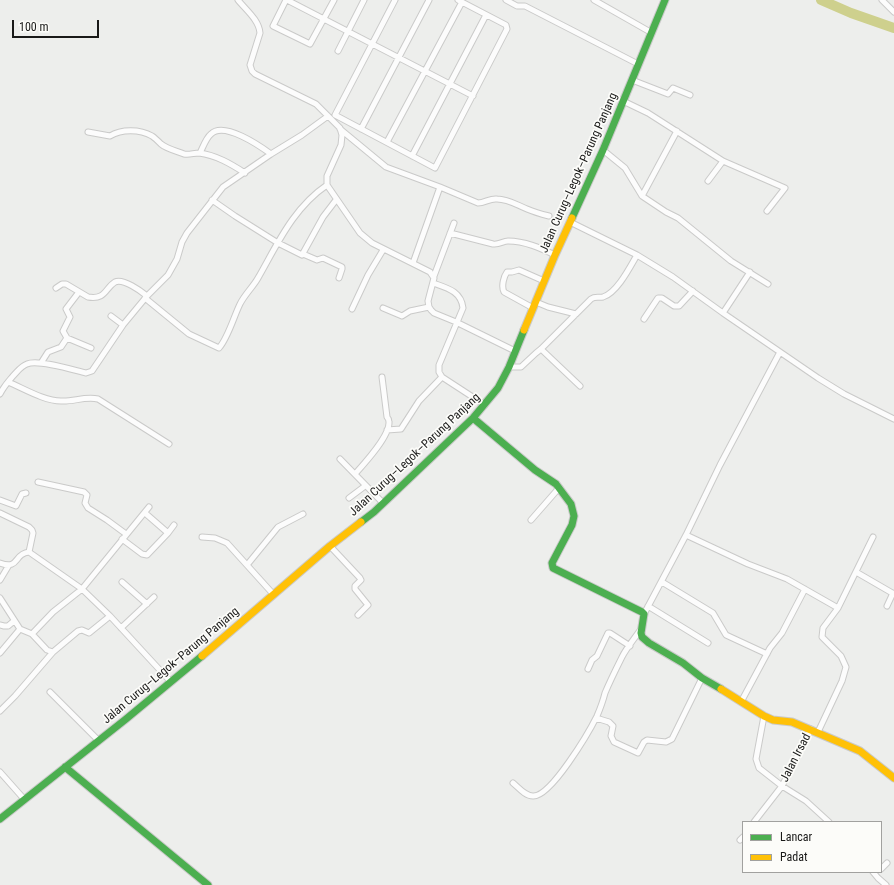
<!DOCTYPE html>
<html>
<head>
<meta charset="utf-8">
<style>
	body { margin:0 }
	#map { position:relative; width:894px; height:885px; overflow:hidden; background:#edeeec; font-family:"Roboto Condensed",sans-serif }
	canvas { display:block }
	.legend { position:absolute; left:742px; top:821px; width:140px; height:52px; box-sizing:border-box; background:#fcfcf9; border:1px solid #a1a19f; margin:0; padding:5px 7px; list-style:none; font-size:12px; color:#191918 }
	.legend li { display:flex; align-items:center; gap:8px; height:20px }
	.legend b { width:20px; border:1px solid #a1a19f }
	.scale { position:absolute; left:12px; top:20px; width:87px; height:18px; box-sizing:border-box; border:2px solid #191918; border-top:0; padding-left:5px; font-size:12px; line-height:14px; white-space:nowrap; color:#191918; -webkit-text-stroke:3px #fcfcf9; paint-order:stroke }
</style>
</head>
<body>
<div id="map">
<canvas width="894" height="885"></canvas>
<ul class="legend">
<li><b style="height:5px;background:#4caf50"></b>Lancar</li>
<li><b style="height:5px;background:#ffc107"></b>Padat</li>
</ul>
<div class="scale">100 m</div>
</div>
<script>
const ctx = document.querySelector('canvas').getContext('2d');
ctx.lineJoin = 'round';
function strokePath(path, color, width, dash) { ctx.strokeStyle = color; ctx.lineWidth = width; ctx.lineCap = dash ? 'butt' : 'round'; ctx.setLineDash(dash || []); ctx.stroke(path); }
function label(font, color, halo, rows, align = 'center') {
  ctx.font = font + ' "Roboto Condensed",sans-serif'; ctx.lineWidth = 3.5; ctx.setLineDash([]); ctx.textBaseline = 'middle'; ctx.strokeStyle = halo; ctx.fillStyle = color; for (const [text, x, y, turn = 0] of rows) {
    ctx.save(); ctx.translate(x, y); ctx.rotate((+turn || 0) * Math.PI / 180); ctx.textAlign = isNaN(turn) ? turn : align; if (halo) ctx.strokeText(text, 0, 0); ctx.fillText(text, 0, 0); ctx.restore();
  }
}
strokePath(new Path2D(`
	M821,0L851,13L894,28`), '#ced08d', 10);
const street = new Path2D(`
	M238,0C246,10 259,20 260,33L250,65L252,71L255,74L316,104L340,128L342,135L341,145L327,176V185L360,233L372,243L430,272L434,278L428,301L429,307L431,310L434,313L456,322L515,351
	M286,0L273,26L310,44L334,0
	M287,0L473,96
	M395,0L335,115L435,168L507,29L506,25L458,0
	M506,0L517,6H525L638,64
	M594,0L652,33
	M882,0L894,12
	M338,51L364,0
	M632,80L668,94L673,88L690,95
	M623,101L648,113L723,161L785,188L767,211
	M340,129L386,167L440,187L478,203C485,203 490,198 497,199C508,199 517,205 527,209C534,212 541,214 549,216
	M361,129L429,0
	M88,132L110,136C121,129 140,129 152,136C155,138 158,141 161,144C167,149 177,151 184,154C189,155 194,153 199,153C216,155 231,164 245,173
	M387,142L462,2
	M603,150L625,168L642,196L666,212L678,218L731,261L768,284
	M200,153C203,147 206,138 211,134C224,121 260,146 271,154
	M412,156L486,15
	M708,181L723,161
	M642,196L677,131
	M212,200L235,216L278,243L302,255L323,217L336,200
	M570,222L637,255L673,277L723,313L818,378L844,394L894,419
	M450,233L493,244C499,245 503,241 508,241C525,241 540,248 555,255
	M303,254L317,260L323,258L342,267V269L339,278
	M413,263L440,187
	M434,276L454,223
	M433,283C447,288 461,291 463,308L439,365V372L442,377L485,405
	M56,288L62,284H66L88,297C106,300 105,288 115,282C123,278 141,291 147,296
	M145,298L189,334L219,348C228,338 234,316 240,304C245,294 253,287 258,278C277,245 293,208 327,185
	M536,302L548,307L576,314
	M383,308L402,316L410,311L429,307
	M533,308L504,292C501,286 504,276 507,272H512L519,270L544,281
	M352,309L368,275L383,250
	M723,313L750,272
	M111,316L123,325
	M644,319L658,298H662L674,306H679L693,291
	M67,338L91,348
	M541,349L580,386
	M41,363L48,352L61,347L67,338L63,331L70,317L66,309L79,292
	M509,367H521L536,353L541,349L591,299C595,296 599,298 603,297C617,293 630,267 637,255
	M8,382C23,388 44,401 61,401C73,402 85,396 98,399L169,444
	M0,394C4,386 8,382 13,376C18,371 21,366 27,364C38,359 73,370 86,373L92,371L123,325L147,296L168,275L177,259L182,242L187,233L223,187L271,154L302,135L328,116
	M387,430L401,429L419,401L442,377
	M340,459L383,503
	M355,474C364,464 390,436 389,422C389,420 388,418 387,417L382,377
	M38,482L84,492L87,495L85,503L88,508L107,520L126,534
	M349,498L365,486
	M0,500L16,506L22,494L26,493
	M0,513L29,527L32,530L33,533L29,552
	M145,513L168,533
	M531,520L559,488
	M686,535L748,564L787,579L838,608
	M202,537L215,538L227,543L274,595
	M122,539L142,554L147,555L168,533L174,525
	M330,546L360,578L361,580L355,586V589L368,605L358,615
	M0,563C20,570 13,554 29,552L82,589L110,616L170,681
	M247,565L278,527L303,514
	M856,572L894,594
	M0,580L9,565
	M122,582L147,604
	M662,582L713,613L726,635L767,654
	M0,598L20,629L32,634L47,650L53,652L15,696L0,711
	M648,606L708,643
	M887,606L893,593
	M644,614L686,535L720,465L780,352
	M0,625L4,626H8L14,621
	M121,628L154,597
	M32,634L53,612L82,589L149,507
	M53,652L78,631L82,630L89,633L110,616
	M0,653L20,629
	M588,669L592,660L597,656L608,633H610L630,646
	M50,692L98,740
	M741,702L770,648L782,633L805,589
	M764,716L756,759L759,768L782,786L806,801L829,822
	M596,718L609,722L613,726L611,736L614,742L638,753L644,742L647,740L666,742L672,739L702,678
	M818,732L842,681L846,667L841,656L822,637L823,628L838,608L873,537
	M0,772L24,799
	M513,783C518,787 525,796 533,796C551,797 589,732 597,716C600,709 603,701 605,693C610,681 616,669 622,657C627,647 635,638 641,629
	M754,822L782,786L811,729
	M740,840L743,837
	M881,869L887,863
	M873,872L878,878L886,885`);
const fast = new Path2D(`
	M572,218L603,150L665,0
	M473,418L535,470L556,484L571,504L574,516L572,525L552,563L553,568L642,612L644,614L641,633L642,637L649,643L683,663L702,678L721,689
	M361,522L374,512L473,418L498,388L509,367L524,330
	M65,767L208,885
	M0,819L126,719L202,656`);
const slow = new Path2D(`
	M524,330L555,255L572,218
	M202,656L330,546L361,522
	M721,689L764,716L773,720L792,722L860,751L894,778`);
strokePath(street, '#cacac9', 7);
strokePath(fast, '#cacac9', 9);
strokePath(slow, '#cacac9', 9);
strokePath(street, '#fcfcfc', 5);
strokePath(fast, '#4caf50', 7);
strokePath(slow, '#ffc107', 7);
label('12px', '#191918', '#fcfcf9', [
	["Jalan Curug–Legok–Parung Panjang",579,173,-66],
	["Jalan Curug–Legok–Parung Panjang",415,455,-43],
	["Jalan Curug–Legok–Parung Panjang",171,666,-40],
	["Jalan Irsad",796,758,-63]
]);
</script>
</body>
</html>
